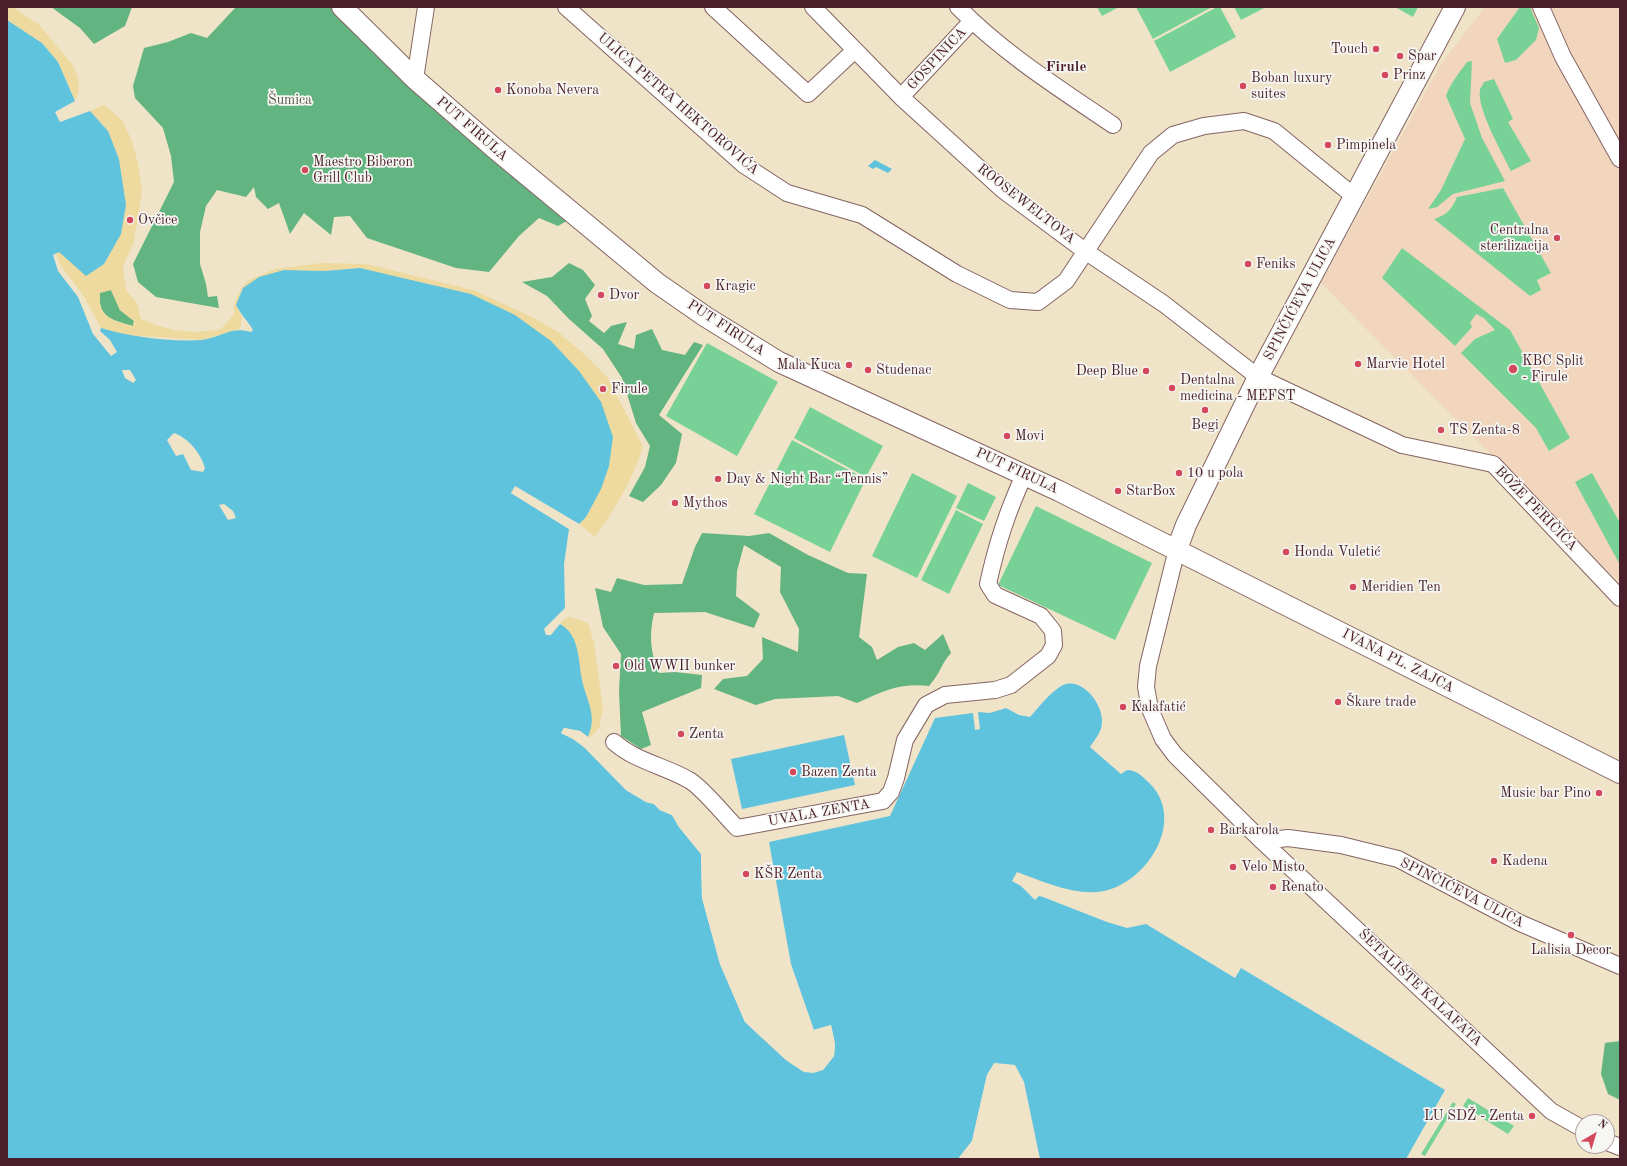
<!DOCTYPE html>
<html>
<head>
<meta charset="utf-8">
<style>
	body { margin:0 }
	#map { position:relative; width:1627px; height:1166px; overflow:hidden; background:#efe3c8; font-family:"Old Standard TT",serif }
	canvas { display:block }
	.frame { position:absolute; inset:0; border:8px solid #4a1f2b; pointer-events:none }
	.north { position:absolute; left:1575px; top:1114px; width:40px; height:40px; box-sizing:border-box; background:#f6f6f2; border:1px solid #b1a0a2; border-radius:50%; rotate:38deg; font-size:11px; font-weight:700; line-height:16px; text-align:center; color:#4a1f2b }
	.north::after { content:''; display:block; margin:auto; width:14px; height:18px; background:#d1495b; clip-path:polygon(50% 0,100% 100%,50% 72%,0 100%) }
</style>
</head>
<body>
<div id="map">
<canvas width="1627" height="1166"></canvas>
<div class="frame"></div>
<div class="north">N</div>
</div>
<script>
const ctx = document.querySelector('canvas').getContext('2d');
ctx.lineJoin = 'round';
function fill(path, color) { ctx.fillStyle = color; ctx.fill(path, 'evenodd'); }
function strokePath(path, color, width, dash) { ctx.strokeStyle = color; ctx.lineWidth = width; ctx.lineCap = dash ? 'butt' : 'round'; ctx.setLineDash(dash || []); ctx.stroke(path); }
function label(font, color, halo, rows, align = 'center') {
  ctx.font = font + ' "Old Standard TT",serif'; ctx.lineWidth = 3.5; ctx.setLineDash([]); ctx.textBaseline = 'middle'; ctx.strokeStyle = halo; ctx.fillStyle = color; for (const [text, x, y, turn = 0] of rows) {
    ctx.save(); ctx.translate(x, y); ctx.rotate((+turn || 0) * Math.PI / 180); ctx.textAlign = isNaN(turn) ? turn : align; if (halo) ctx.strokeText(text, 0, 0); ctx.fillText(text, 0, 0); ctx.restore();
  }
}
fill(new Path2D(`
	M1485,7H1620V583L1506,470L1321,283L1441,64Z`), '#f1d5bd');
fill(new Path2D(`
	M1097,7H1119L1102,16Z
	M1136,7H1212L1153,39Z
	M1217,7H1220L1236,37L1170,72L1154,41Z
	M1234,7H1266L1241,20Z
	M1395,7H1418L1413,17Z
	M1520,7H1530L1539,28L1536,40L1516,60L1505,63L1497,39Z
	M1472,61L1470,103L1482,138L1505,181L1453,194L1437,207L1428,209L1441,190L1465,139L1446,96C1450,84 1459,73 1467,62Z
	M1494,79L1513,119L1508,122L1531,161L1511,171C1503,155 1476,107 1480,90C1480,88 1483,85 1484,82Z
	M1503,188L1551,273L1537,280L1541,290L1530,296L1434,219C1447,215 1452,209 1457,197Z
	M1402,248L1510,330L1570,438L1549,451L1536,428L1461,353L1475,339L1495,330L1484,318L1476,314L1470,323L1472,327L1455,346L1382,278Z
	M707,343L778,382L737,456L666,416Z
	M810,407L883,446L866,477L794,438Z
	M792,440L866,479L830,552L754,514Z
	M912,473L957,496L917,578L872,556Z
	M1592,473L1620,523V565L1575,482Z
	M968,483L996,497L984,521L956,508Z
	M1036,506L1152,563L1115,640L998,585Z
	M956,510L983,524L949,594L921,580Z
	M1468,1098L1514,1126L1508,1134L1463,1106Z
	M1453,1102L1456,1104L1425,1156L1421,1154Z`), '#78d298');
fill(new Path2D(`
	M51,7H132L125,26L94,44L80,28Z
	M236,7H330L394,72L445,119L570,219L558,226L539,218L519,236L489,272L456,268L367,238L350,216L334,217L331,235L304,213L290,234L279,203L268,209L256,197L254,187L246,197L217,190L206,206L200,232V264L206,284L208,297L217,296L219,308L156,297L138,282L133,264L174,182L171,156L163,128L135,98L133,86L144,48L168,42L191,33L207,38Z
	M569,263L583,270L595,285L585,299L592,316L589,321L604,333L611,326L627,322L618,344L634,349L636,335L652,329L662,350L685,355L694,342L703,345L659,415L682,434L676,463L661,485L643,502L629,496L645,467L650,446L636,423L622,378L603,349L569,319L547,296L522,282L552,277Z
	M111,290L120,310L134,321L133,326C113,320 97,318 100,292Z
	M702,533L749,536L769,533L808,555L848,573L867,574L859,637L872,647L877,660L898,647L914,643L925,650L943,634L951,653C941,664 940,674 929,686C899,683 884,691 857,703L838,696L775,699L756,705L714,689L723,679L747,676L763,659L762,637L798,652L799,629L780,592L781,567L744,545L737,571L736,596L760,614L754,628L705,612L654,613C649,636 650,651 659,673L675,672L702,675L701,688L642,712L651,745L641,749L621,736L619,691L621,654L603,627L595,588L611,592L617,578L644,585L682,584L695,547Z
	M1620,1041V1100L1608,1094L1601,1074L1605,1043Z`), '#62b480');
fill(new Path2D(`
	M7,7H12L39,25L72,64C79,77 82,88 75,101L58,62L42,43L7,20Z
	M104,105L122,120L132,141L138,164L142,190L134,241L123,267L126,290L137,303L141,319C170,331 190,335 221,329L234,314V305L242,287L249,280L275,269L321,263L366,264L473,290L530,316L558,332L584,354L607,377L643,446C633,480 615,508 595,537L579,524L586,517L407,280L360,268L324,271L236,305L242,317L240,329L202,340L126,335L101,328L83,295L59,263L56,253L59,251L108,131L90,111ZM111,290L120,310L134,321L133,326C113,321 97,317 100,293Z
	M570,617L588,623L594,643L603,709L599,728L590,738L578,725L561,629V621Z`), '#eeda9e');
fill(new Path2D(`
	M7,20L42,43L58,62L75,101L55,112L60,122L90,111L108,131L119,159L126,205L121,234L104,264L86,276L59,252L53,255L58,271L78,297L93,334L111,356L117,352L110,340L100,331L101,328C131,337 170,342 201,340C221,338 230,326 251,332L253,330C248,321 241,315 236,305L243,288L259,277L284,270L324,271L360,268L471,294L515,315L551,341L579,371L601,402L613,437L609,466L601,489L586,517L579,524L516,487L511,493L569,529L564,564L565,608L544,629L546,635H551L560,624C580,635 578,660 582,680C586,700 598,715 588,737L580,731L564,728L561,733L573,739L584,747L626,790L646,802L654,804L660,810L672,815L679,827L701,854L702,898L720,964L745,1022L786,1060L804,1072L823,1070L834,1056L835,1044L831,1025L814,1030L791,964L769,842L890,816L935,718L973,713L975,730L980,729L978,712L990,713L1006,708L1019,715L1030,717C1039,707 1051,691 1063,685C1083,677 1103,705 1102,722C1102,732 1095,739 1090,747L1121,774L1127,770C1136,770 1141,775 1147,781C1187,816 1151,878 1108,890C1079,898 1044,882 1017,872L1012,881L1021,886L1035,900L1039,896L1043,897L1107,922L1127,928L1146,924L1235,978L1241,968L1445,1090L1406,1159H1040L1024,1082L1015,1065L995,1063L987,1075L972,1141L958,1159H7ZM122,370H130L136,380L133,383L125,378ZM174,433C188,438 201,453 205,468L203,472L191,470L183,454L176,456L167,440ZM224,504L233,511L236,518L228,520L219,505Z
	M875,160L892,169L888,173L876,167L873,169L868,166Z
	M844,735L855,785L742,809L731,759Z`), '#60c3de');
fill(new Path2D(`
	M515,486L579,524L577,525L516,489L514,493L571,528L569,529L511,493Z
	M564,728L580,731L588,737L589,738L570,730H565L564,733L574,737L585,746L627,788L647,801L655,802L661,808L673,813L680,826L703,853L704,898L722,964L747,1021L787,1059L805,1070L813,1071L822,1069L832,1056L833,1044L832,1035L829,1030L830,1027L815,1031L814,1030L831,1025L835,1044L834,1056L823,1070L813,1073L804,1072L786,1060L745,1022L720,964L702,898L701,854L679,827L672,815L660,810L654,804L646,802L626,790L584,747L573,739L561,733Z
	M994,1063L1002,1066L995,1065L989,1076L974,1142L960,1159H958L972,1141L987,1075Z`), '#efe3c8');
const minor = new Path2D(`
	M566,7L744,165L787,193L862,215L957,274L1010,300L1038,302L1066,281L1151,153L1173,135L1204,126L1244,121L1274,131L1355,197
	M713,7L808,94L855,50
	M813,7L901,97L1003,190L1085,251L1164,304L1258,377L1402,445L1493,464L1620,598
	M958,7C1003,53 1060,89 1113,125
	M1541,7L1563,57L1620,159
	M415,79L426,7
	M901,97L972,21
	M1177,549L1148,666L1146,687L1150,709L1163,739L1175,755L1262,841L1551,1111L1583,1129
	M614,742C635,761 665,766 689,780C702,787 725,816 737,828L883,801L891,792L896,778L905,740L926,705L945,695L995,690L1011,685L1048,656L1054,645L1053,631L1041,616L995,595L988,584C997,543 1007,513 1024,475
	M1262,841L1288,838L1341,845L1398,859L1520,923L1620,966
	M1607,1142L1620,1147`);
const tertiary = new Path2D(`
	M342,7L415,79L493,147L657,283L706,317L779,362L1059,491L1620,773
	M1177,549L1186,525L1258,377L1455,7`);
strokePath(minor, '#846462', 18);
strokePath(tertiary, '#846462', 22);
strokePath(minor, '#fff', 16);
strokePath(tertiary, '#fff', 20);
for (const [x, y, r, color] of [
	[1376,49,4,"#d1495b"],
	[1400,56,4,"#d1495b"],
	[1385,75,4,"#d1495b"],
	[1243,86,4,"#d1495b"],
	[498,90,4,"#d1495b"],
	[1328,145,4,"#d1495b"],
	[305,170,4,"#d1495b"],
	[130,220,4,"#d1495b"],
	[1557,238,4,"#d1495b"],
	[1248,264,4,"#d1495b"],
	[707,286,4,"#d1495b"],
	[601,295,4,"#d1495b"],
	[1358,364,4,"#d1495b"],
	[849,365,4,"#d1495b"],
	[1513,369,5,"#d1495b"],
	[868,370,4,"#d1495b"],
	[1146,371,4,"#d1495b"],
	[1172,388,4,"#d1495b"],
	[603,389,4,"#d1495b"],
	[1205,410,4,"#d1495b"],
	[1441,430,4,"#d1495b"],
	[1007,436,4,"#d1495b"],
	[1179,473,4,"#d1495b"],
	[718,479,4,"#d1495b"],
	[1118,491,4,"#d1495b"],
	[675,503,4,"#d1495b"],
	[1286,552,4,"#d1495b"],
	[1353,587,4,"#d1495b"],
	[616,666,4,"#d1495b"],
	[1338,702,4,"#d1495b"],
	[1123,707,4,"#d1495b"],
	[681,734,4,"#d1495b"],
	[793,772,4,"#d1495b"],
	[1599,793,4,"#d1495b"],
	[1211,830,4,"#d1495b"],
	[1494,861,4,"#d1495b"],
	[1233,867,4,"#d1495b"],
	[746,874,4,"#d1495b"],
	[1273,887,4,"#d1495b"],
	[1571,935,4,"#d1495b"],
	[1532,1116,4,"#d1495b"]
]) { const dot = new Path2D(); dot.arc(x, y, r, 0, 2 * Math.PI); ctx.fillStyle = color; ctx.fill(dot); strokePath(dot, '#f6f6f2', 1.5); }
label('14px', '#4a1f2b', '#f6f6f2', [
	["Touch",1368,49,"right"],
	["Spar",1408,56],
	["Prinz",1393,75],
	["Boban luxury",1251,78],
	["suites",1251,94],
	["Konoba Nevera",506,90],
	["Pimpinela",1336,145],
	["Maestro Biberon",313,162],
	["Grill Club",313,178],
	["Ovčice",138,220],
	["Centralna",1549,230,"right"],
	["sterilizacija",1549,246,"right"],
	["Feniks",1256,264],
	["Kragic",715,286],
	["Dvor",609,295],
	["KBC Split",1522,361],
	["- Firule",1522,377],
	["Marvie Hotel",1366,364],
	["Mala Kuca",841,365,"right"],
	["Studenac",876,370],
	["Deep Blue",1138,371,"right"],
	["Dentalna",1180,380],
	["medicina - MEFST",1180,396],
	["Firule",611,389],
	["Begi",1205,425,"center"],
	["TS Zenta-8",1449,430],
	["Movi",1015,436],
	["10 u pola",1187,473],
	["Day & Night Bar “Tennis”",726,479],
	["StarBox",1126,491],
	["Mythos",683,503],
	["Honda Vuletić",1294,552],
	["Meridien Ten",1361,587],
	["Old WWII bunker",624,666],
	["Škare trade",1346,702],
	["Kalafatić",1131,707],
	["Zenta",689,734],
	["Bazen Zenta",801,772],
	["Music bar Pino",1591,793,"right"],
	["Barkarola",1219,830],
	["Kadena",1502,861],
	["Velo Misto",1241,867],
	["KŠR Zenta",754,874],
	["Renato",1281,887],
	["Lalisia Decor",1571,950,"center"],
	["LU SDŽ - Zenta",1524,1116,"right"]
], 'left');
label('14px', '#4a1f2b', '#f6f6f2', [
	["GOSPINICA",937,59,-47],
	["ULICA PETRA HEKTOROVIĆA",678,104,41],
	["PUT FIRULA",472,129,41],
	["ROOSEWELTOVA",1026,204,38],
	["SPINČIĆEVA ULICA",1300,299,-62],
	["PUT FIRULA",726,328,33],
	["PUT FIRULA",1017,471,25],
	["BOŽE PERIČIĆA",1536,509,46],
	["IVANA PL. ZAJCA",1398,661,27],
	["UVALA ZENTA",819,813,-10],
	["SPINČIĆEVA ULICA",1462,893,27],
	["ŠETALIŠTE KALAFATA",1420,988,43]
]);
label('14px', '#58554c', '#f6f6f2', [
	["Šumica",290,100]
]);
label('bold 15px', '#4a1f2b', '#f6f6f2', [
	["Firule",1066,67]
]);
</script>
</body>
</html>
